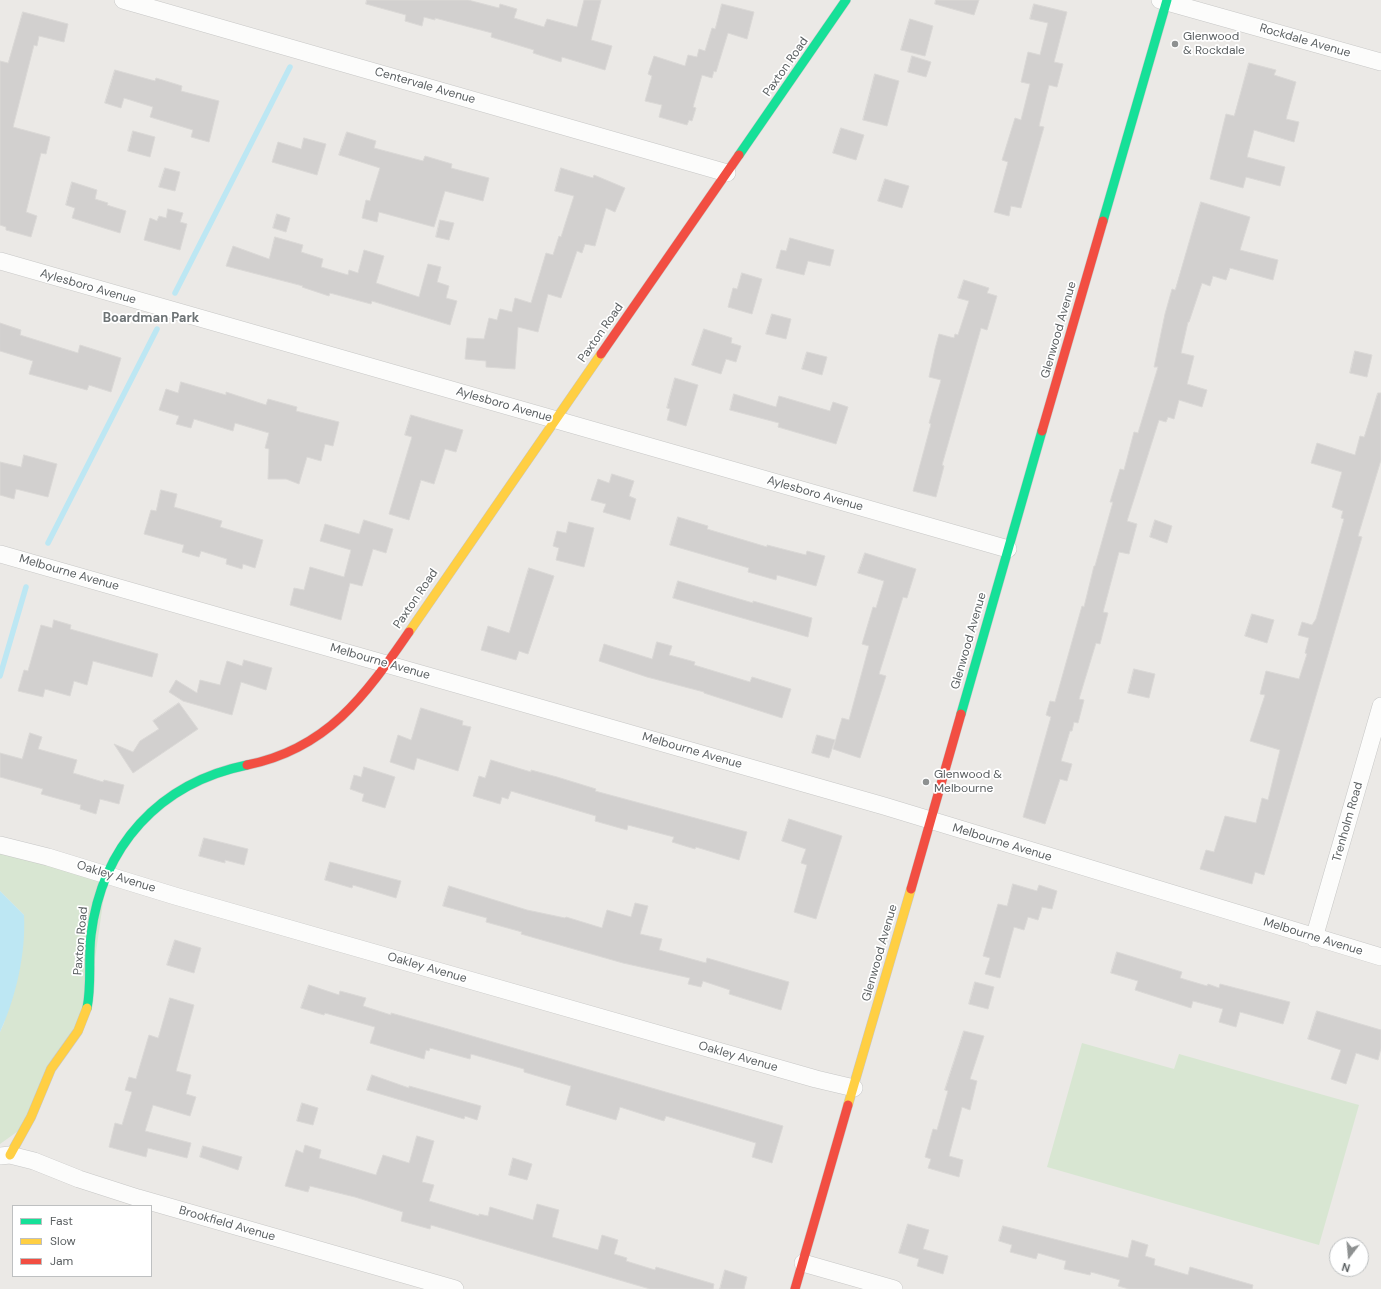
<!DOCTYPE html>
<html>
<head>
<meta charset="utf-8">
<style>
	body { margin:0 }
	#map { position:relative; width:1381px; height:1289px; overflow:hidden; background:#ebe9e6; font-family:"DM Sans",sans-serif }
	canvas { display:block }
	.legend { position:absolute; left:12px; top:1205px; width:140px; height:72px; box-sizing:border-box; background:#fff; border:1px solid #bec0c1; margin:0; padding:5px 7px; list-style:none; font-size:12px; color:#5c6163 }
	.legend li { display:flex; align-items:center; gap:8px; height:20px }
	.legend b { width:20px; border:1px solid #bec0c1 }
	.north { position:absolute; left:1329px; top:1237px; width:40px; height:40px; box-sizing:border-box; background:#fff; border:1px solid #bec0c1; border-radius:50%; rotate:196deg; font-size:11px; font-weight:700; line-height:16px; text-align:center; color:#5c6163 }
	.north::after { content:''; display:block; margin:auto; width:14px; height:18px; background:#8e9191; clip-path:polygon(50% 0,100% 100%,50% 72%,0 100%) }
</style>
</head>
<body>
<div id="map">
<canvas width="1381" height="1289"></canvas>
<ul class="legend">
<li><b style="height:5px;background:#16e098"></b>Fast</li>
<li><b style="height:5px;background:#ffcf43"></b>Slow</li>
<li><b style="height:5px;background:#f24e42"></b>Jam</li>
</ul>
<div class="north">N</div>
</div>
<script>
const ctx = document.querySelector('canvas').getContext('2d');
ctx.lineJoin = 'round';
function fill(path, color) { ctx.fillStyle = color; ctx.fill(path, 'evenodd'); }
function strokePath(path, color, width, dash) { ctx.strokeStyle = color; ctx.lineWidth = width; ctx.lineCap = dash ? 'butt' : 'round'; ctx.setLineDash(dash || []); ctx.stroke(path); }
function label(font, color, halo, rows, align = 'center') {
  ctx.font = font + ' "DM Sans",sans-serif'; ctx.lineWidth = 3.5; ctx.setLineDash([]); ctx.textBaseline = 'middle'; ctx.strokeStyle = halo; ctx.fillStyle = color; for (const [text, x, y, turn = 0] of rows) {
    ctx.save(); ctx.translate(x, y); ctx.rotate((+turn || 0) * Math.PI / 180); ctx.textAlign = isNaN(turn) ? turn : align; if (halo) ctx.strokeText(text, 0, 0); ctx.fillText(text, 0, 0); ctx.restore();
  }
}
fill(new Path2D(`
	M0,845L107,875L89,1001L28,1124L0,1144V1032L4,1023L24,915L0,891Z
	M1082,1043L1174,1069L1179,1054L1359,1105L1319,1245L1047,1167Z`), '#d8e6d2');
fill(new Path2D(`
	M0,891L24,915C26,953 16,997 0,1032Z`), '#bde7f3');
strokePath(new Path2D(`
	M175,293L290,67
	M48,543L157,329
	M0,676L26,587`), '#bde7f3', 5.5);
const building = new Path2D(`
	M367,0H468L499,8L500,4L517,9L514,18L544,27L547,19L577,27L584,0H601L591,40L612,46L605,70L562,57L561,62L533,53L534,50L491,37L492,33L435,18V20L424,17L422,26L405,21L406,15L366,4Z
	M936,0H979L974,15L935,4Z
	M722,4L754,12L747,39L728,33L716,72L714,71L712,78L702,75L693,107L696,108L692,121L689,120L687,125L659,117L662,105L645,101L652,76L648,74L654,56L685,66L688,55L697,57L699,49L705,51L712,28L715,29Z
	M1034,4L1067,12L1054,62L1063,64L1057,87L1049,85L1039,126L1044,127L1021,208L1011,206L1009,216L994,212L1008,162L1002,160L1015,118L1021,120L1030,84L1021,82L1028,52L1040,55L1048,23L1030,19Z
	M23,12L68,24L64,42L39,36L37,46L34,45L13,127L50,137L46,154L41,153L26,212L37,216L31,237L6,230V227L0,225V61L8,63Z
	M910,19L933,26L925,56L901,50Z
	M912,56L931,62L926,77L908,72Z
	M1249,63L1276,70L1274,75L1296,82L1286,119L1299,122L1294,142L1254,130L1247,157L1285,167L1280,186L1246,177L1243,188L1210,179L1226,114L1234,116Z
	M115,70L155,81L156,78L182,86L181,91L219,101L209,142L191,137L193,130L150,117L153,107L124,98L121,108L105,103Z
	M875,74L899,81L887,126L863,120Z
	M841,128L864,135L856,160L833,153Z
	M133,131L155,137L150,157L128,151Z
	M347,132L376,141L374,148L423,161L425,156L452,164L451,168L489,178L483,201L445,191L434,227L379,212L377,222L362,218L366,200L370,201L380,168L339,155Z
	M304,138L326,144L317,175L272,162L278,142L301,149Z
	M165,168L180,172L175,191L159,187Z
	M561,168L593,178L594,175L625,188L615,212L606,208L595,246L585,244L582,253L577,251L561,298L548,294L538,332L518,327L515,369L486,367V361L465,359L467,338L484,339L489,318L497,320L500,309L512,312L515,298L531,303L546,253L553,255L559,236L561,237L574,196L555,191Z
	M885,179L909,186L902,208L878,201Z
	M72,182L97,190L95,199L108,203L107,205L126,211L120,233L72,218L75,208L66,205Z
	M1201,202L1250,217L1240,250L1278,260L1273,280L1230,268L1226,280L1213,276L1210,286L1202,283L1189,322H1188L1181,353L1194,356L1187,384L1207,390L1202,407L1179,400L1174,419L1168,417L1166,422L1159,420L1127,521L1137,524L1129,554L1119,552L1103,612L1108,613L1100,644L1096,643L1079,699L1084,700L1078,723L1074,722L1072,731H1070L1061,761L1072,764L1067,781L1060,779L1045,824L1023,817L1051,717L1046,715L1050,701L1055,702L1082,606L1084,607L1094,566H1095L1113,502H1110L1120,469L1124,470L1134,432L1138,433L1158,367H1154L1165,314L1172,289L1175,290Z
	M168,209L183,213L180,222L187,224L180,250L144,240L150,218L157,221L159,216L166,218Z
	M277,214L290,218L286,232L273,228Z
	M440,220L454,223L449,240L436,237Z
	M275,237L303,245L301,252L323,259L321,267L348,275L349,270L358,273L364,250L384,256L376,283L419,297L428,264L441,267L437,282L449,286L446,298L457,301L450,325L372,301L371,304L330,293L329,296L302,287L303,286L226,266L233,246L269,259Z
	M790,238L834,250L830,266L808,261L804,275L776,268L781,250L786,251Z
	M742,273L762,279L752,314L728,307L733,288L737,289Z
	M964,280L989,288L987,293L997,296L987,330L981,328L942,465L944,466L936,497L913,491L931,424L929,423L941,380L929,377L935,349L939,334L954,338L955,334L958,335L969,301L958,298Z
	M772,314L791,319L786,339L766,334Z
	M0,323L21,330L20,335L78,353L80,345L121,358L111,392L89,385L87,390L29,374L33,361L0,351Z
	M704,329L732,338L731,343L741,346L736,362L726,359L721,374L692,365Z
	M1355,351L1372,355L1367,377L1350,373Z
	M807,352L827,357L822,375L802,369Z
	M675,378L698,385L686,426L667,420L670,409L667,408Z
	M181,382L226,395V392L266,405L268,399L297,407L296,411L339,422L333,446L325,444L321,461L307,457L299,484L286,479H268L269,449L265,448L269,433L235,423L233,431L194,419L191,428L176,424L179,416L159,410L166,389L178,393Z
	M1378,393H1381V460L1358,536L1362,537L1264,875L1255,872L1252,884L1200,869L1206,850L1214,852L1225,816L1256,823L1262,798L1268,800L1280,750L1250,741L1265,695L1260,694L1266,671L1299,679L1307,654L1305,653L1309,638L1298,635L1302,622L1312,625L1316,619L1344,519L1341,518L1343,511L1332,507L1342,472L1311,463L1317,443L1355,455L1360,436L1364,437Z
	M734,394L776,407L779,396L830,411L833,402L848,407L836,444L778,427L779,423L730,410Z
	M411,415L463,430L456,452L445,449L434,484L421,480L409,520L389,514L412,437L405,435Z
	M24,455L57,464L48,497L16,489L14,499L0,495V462L21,467Z
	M612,474L634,481L629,496L636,499L630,520L603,512L606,504L591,500L598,479L609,483Z
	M161,490L177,494L174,507L222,521L220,527L263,540L255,568L243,564L242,569L226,564L227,559L201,551L199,557L182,552L184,545L144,534L151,510L156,511Z
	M678,517L708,526L707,529L767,547V545L806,555L807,551L825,556L816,586L777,575L776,580L748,572L749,568L670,545Z
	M364,520L393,529L386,553L373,549L362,586L350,583L341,620L290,605L294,588L304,590L310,567L344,577L351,550L320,541L325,524L359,534Z
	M1155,520L1172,526L1167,543L1150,537Z
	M569,522L594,528L584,567L556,560L559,548L553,546L557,531L566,533Z
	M865,553L916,569L907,598L903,597L879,674L886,676L860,758L833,749L842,718L849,720L869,646L862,644L873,607L876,608L884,581L858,573Z
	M529,568L554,576L528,654L519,651L516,660L481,650L488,626L509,633Z
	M678,581L753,603V601L812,618L808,637L673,598Z
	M1252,614L1274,620L1267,643L1245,636Z
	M54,620L71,625L70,629L158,654L152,677L93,661L87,685L74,681L70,696L45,689L43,697L18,691L24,670L28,671L41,625L52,628Z
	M657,642L672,646L669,655L695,662L694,665L750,682L752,677L791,689L782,718L704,693V692L647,677L599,661L604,644L652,659Z
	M244,660L272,668L266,690L241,682L232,715L183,701L169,692L176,680L197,693L200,680L220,685L227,661L242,666Z
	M1134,669L1155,674L1149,698L1128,693Z
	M179,703L198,729L133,773L114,744L133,752L140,741L159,729L153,721Z
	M421,708L463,721L462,725L471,727L458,771L417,758L414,770L390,762L398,735L411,740Z
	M30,733L42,737L38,749L77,760L73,773L103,782L104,780L124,785L119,804L100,799L96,814L80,809L81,805L41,794L43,789L0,777V753L22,759Z
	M817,735L835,740L829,758L812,753Z
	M491,760L531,772V770L557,777L596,789L595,791L747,832L739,860L696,847L695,849L672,842L674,837L628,825L627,830L595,821L596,816L511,791L508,799L502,797L500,804L473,796L479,776L485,778Z
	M364,767L395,777L385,808L362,801L364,794L350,789L354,775L361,777Z
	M789,819L842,836L816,919L794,912L807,865L801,863L806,849L782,841Z
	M204,838L248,849L244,865L225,860V863L199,856Z
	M330,862L401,881L396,898L353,885L352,888L325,880Z
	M1013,884L1037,891L1039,885L1057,891L1052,909L1042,907L1038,920L1028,917L1024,930L1014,927L1000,978L985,974L990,958L983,956L998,904L1007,906Z
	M449,886L527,910L565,918L566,917L602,928L607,910L631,917L635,903L648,906L640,934L662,939L659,950L706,963L707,958L789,982L781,1010L729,994L730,990L703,981L701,987L688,984L690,978L623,963L521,934L522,932L486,922L487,918L443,906Z
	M175,940L201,948L194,973L167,965Z
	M1117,952L1182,972L1180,978L1207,986L1208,984L1219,988L1220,984L1290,1002L1283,1024L1240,1012L1236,1027L1219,1022L1223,1009L1193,1001L1191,1008L1135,990L1138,981L1111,973Z
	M975,982L994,987L988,1009L969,1004Z
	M309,985L339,995L340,991L366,998L363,1006L391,1015V1013L448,1029L783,1126L772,1163L752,1157L756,1143L666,1116L664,1121L620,1107L616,1120L566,1105L571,1086L524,1072V1069L471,1054L470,1059L430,1048L429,1051L426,1050L424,1059L370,1043L375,1027L325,1013L324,1015L301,1008Z
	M170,998L194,1005L176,1071L191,1075L186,1094L196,1097L190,1116L153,1105L145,1131L191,1143L187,1158L148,1148L146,1157L109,1147L115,1123L122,1125L132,1092L125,1090L129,1077L136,1079L149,1035L158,1038Z
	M1317,1011L1381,1030V1048L1378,1060L1356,1053L1346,1084L1331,1079L1341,1050L1308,1039Z
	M964,1031L984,1036L970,1079L977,1081L970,1110L962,1107L949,1156L963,1160L959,1177L928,1168L931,1159L925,1157L933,1129L937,1130L948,1091L945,1090Z
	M372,1075L409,1088V1086L481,1106L477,1120L465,1116L464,1119L367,1090Z
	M302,1103L318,1108L313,1125L297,1121Z
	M417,1136L434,1141L422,1182L434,1185L429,1201L479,1216V1214L488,1216L490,1207L533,1220L537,1204L559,1210L552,1237L598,1250L602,1235L618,1240L614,1254L627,1258L626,1261L655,1270L656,1267L714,1284L713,1289H650L431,1225L430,1229L401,1221L403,1212L355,1197L310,1186L308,1192L285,1186L296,1150L303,1153L305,1145L321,1150L319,1158L376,1175L383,1155L409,1163Z
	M203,1146L242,1157L238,1170L200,1157Z
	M513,1158L532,1164L527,1180L509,1175Z
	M908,1224L929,1230L923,1249L948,1256L943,1274L917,1266L919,1259L899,1253Z
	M1003,1226L1128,1258L1132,1240L1148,1245L1145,1256L1155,1259L1154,1265L1188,1275L1190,1267L1253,1285L1252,1289H1129L1118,1286L1120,1280L1091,1272L1090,1275L1064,1269L1066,1261L1038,1253L1036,1259L1010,1252L1012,1245L999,1241Z
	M725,1270L747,1277L744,1289H720Z`);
fill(building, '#d2d0cf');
strokePath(building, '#dad8d6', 1);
const street = new Path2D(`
	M123,0L727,173
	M1160,0L1381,62
	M0,261L1008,549
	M0,554L884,806L1381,957
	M0,845L48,857L175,896L816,1079L854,1088
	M1314,938L1381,706
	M0,1156L10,1155L34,1161L79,1179L138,1198L455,1289
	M803,1263L894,1289`);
const fast = new Path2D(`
	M739,155L846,0
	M1103,221L1167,0
	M961,714L1042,431
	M87,1008C92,984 88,959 91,935C102,846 159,783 247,765`);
const slow = new Path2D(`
	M409,632L601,354
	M848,1105L911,889
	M10,1155L31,1117L51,1069L78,1031L87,1008`);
const jam = new Path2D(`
	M601,354L739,155
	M1042,431L1103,221
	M247,765C327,749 365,696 409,632
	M911,889L961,714
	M795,1289L848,1105`);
strokePath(street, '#c7c7c6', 18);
strokePath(fast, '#c7c7c6', 10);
strokePath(slow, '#c7c7c6', 10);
strokePath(jam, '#c7c7c6', 10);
strokePath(street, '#fcfcfb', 17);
strokePath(fast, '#16e098', 9);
strokePath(slow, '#ffcf43', 9);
strokePath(jam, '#f24e42', 9);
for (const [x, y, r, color] of [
	[1175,44,4,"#8e9191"],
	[926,782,4,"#8e9191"]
]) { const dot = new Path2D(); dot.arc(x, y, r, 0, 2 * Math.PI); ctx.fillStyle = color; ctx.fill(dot); strokePath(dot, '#fff', 1.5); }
label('12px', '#5c6163', '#fff', [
	["Glenwood",1183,37],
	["& Rockdale",1183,51],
	["Glenwood &",934,775],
	["Melbourne",934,789]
], 'left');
label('12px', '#5c6163', '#fff', [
	["Rockdale Avenue",1305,41,16],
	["Paxton Road",786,67,-55],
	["Centervale Avenue",425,86,16],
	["Aylesboro Avenue",88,287,16],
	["Glenwood Avenue",1059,330,-74],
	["Paxton Road",601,333,-55],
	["Aylesboro Avenue",504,405,16],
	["Aylesboro Avenue",815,494,16],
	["Melbourne Avenue",69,573,16],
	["Paxton Road",416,599,-56],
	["Glenwood Avenue",969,641,-74],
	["Melbourne Avenue",380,662,16],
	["Melbourne Avenue",692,751,16],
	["Trenholm Road",1348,822,-74],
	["Melbourne Avenue",1002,843,17],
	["Oakley Avenue",116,877,17],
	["Melbourne Avenue",1313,937,17],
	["Paxton Road",81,941,-85],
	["Glenwood Avenue",880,953,-74],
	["Oakley Avenue",427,968,16],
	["Oakley Avenue",738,1057,16],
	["Brookfield Avenue",227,1224,16]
]);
label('bold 13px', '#6d7375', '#fff', [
	["Boardman Park",151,319]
]);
</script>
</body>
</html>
